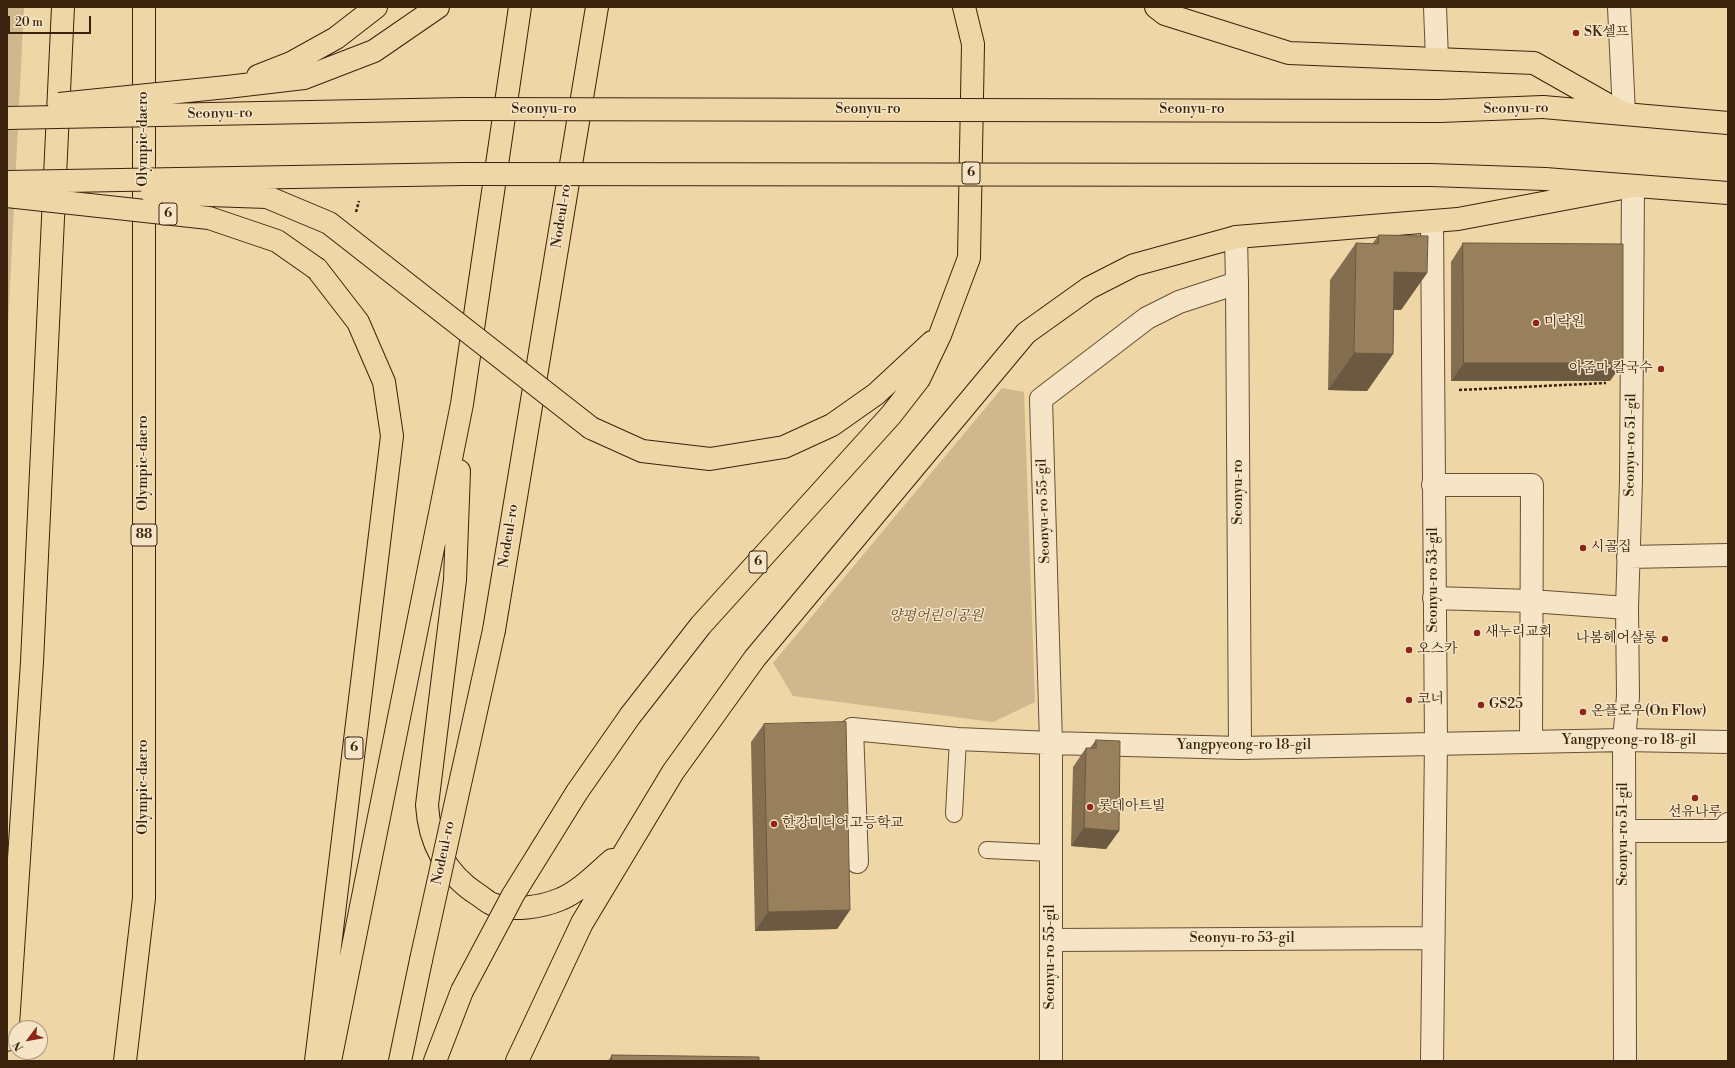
<!DOCTYPE html>
<html>
<head>
<meta charset="utf-8">
<style>
	body { margin:0 }
	#map { position:relative; width:1735px; height:1068px; overflow:hidden; background:#efd6a7; font-family:"Libre Bodoni",serif }
	canvas { display:block }
	.frame { position:absolute; inset:0; border:8px solid #3b220c; pointer-events:none }
	.north { position:absolute; left:8px; top:1020px; width:40px; height:40px; box-sizing:border-box; background:#f5e4c6; border:1px solid #ab967c; border-radius:50%; rotate:238deg; font-size:11px; font-weight:700; line-height:16px; text-align:center; color:#3b220c }
	.north::after { content:''; display:block; margin:auto; width:14px; height:18px; background:#8f2418; clip-path:polygon(50% 0,100% 100%,50% 72%,0 100%) }
	.scale { position:absolute; left:8px; top:16px; width:83px; height:18px; box-sizing:border-box; border:2px solid #3b220c; border-top:0; padding-left:5px; font-size:12px; line-height:14px; white-space:nowrap; color:#3b220c; -webkit-text-stroke:3px #f5e4c6; paint-order:stroke }
</style>
</head>
<body>
<div id="map">
<canvas width="1735" height="1068"></canvas>
<div class="frame"></div>
<div class="north">N</div>
<div class="scale">20 m</div>
</div>
<script>
const ctx = document.querySelector('canvas').getContext('2d');
ctx.lineJoin = 'round';
function fill(path, color) { ctx.fillStyle = color; ctx.fill(path, 'evenodd'); }
function strokePath(path, color, width, dash) { ctx.strokeStyle = color; ctx.lineWidth = width; ctx.lineCap = dash ? 'butt' : 'round'; ctx.setLineDash(dash || []); ctx.stroke(path); }
function label(font, color, halo, rows, align = 'center') {
  ctx.font = font + ' "Libre Bodoni","Noto Serif KR",serif'; ctx.lineWidth = 3; ctx.setLineDash([]); ctx.textBaseline = 'middle'; ctx.strokeStyle = halo; ctx.fillStyle = color; for (const [text, x, y, turn = 0] of rows) {
    ctx.save(); ctx.translate(x, y); ctx.rotate((+turn || 0) * Math.PI / 180); ctx.textAlign = isNaN(turn) ? turn : align; if (halo) ctx.strokeText(text, 0, 0); ctx.fillText(text, 0, 0); ctx.restore();
  }
}
fill(new Path2D(`
	M7,7H24L7,345Z
	M1002,388L1024,392L1035,702L993,722L793,696L773,663Z`), '#d0b78d');
const service = new Path2D(`
	M954,814L958,739
	M987,850L1051,853`);
const minor = new Path2D(`
	M1435,7L1437,59
	M1619,7L1624,114
	M1236,237L1237,283L1240,748
	M1433,485H1532L1531,742
	M1628,557L1728,555
	M1434,598L1531,601L1627,608
	M1624,831H1722L1728,824
	M857,862L852,729L958,739L1051,743L1240,748L1624,740L1728,742
	M1051,940L1433,938
	M1051,1061V743L1041,399L1147,318L1179,302L1237,283
	M1432,1061L1436,744L1432,222
	M1625,1061L1624,740L1628,696L1627,608L1631,480L1633,186`);
const primary = new Path2D(`
	M1156,7L1165,14L1289,53L1534,63L1624,114
	M258,76L291,63L336,38L376,7
	M227,87L304,78L374,51L438,7
	M1543,107L1728,123
	M1545,179L1728,193
	M591,428L642,451L710,459L784,447L832,425L876,394L932,342
	M459,471L455,580L427,805C429,842 446,874 477,894C482,897 487,902 492,904C512,912 542,907 561,899C581,890 596,874 612,860
	M494,630L597,7
	M577,792L630,716L701,625L891,415L919,379L940,335L969,258L973,44L964,7
	M316,1061L392,436L384,382L358,322L317,269
	M330,1061L462,404L520,7
	M400,1061L421,960
	M435,1061L462,991
	M517,1061L582,923L673,772L755,658L1026,333L1089,288L1134,265L1236,237L1458,219L1633,186`);
const trunk = new Path2D(`
	M7,1040L32,662L63,7
	M125,1061L144,898V7`);
strokePath(service, '#684f33', 18);
strokePath(minor, '#684f33', 24);
strokePath(primary, '#3b220c', 24);
strokePath(trunk, '#3b220c', 24);
strokePath(new Path2D(`
	M356,212L359,201
	M1459,390L1606,383`), '#3b220c', 2.5, [3, 2]);
strokePath(service, '#f5e4c6', 16);
strokePath(minor, '#f5e4c6', 22);
strokePath(primary, '#efd6a7', 22);
strokePath(trunk, '#efd6a7', 22);
const primaryBridge = new Path2D(`
	M59,104L227,87
	M7,118L463,109L1440,111L1543,107
	M7,182L463,174L1431,175L1545,179
	M152,193L267,197L329,223L591,428
	M7,196L209,218L277,241L317,269
	M421,960L494,630
	M462,991L513,895L577,792`);
strokePath(primaryBridge, '#3b220c', 24, []);
strokePath(primaryBridge, '#efd6a7', 22);
fill(new Path2D(`
	M1379,235L1427,273L1401,310H1394L1393,354L1367,391L1328,390L1330,280L1356,243L1372,244Z
	M1463,243L1610,381H1451V262Z
	M764,724L850,910L837,929L755,931L751,742Z
	M1096,740L1119,831L1106,849L1071,846L1073,767L1086,748H1090Z
	M612,1055L759,1061H608Z`), '#846e50');
fill(new Path2D(`
	M1394,272L1427,273L1401,310L1368,309Z
	M1354,353L1393,354L1367,391L1328,390Z
	M1464,363H1623L1610,381H1451Z
	M1084,828L1119,831L1106,849L1071,846Z
	M850,910L837,929L755,931L768,912Z`), '#6b5a41');
const building = new Path2D(`
	M1379,235L1428,236L1427,273L1394,272L1393,354L1354,353L1356,243L1378,244Z
	M1463,243L1623,244V363H1464Z
	M846,722L850,910L768,912L764,724Z
	M1096,740L1120,741L1119,831L1084,828L1086,748H1096Z
	M612,1055L759,1057V1061H612Z`);
fill(building, '#99805d');
strokePath(building, '#6b5a41', 1);
for (const [x, y, r, color] of [
	[1576,33,4,"#8f2418"],
	[1536,323,4,"#8f2418"],
	[1661,369,4,"#8f2418"],
	[1583,548,4,"#8f2418"],
	[1477,633,4,"#8f2418"],
	[1665,639,4,"#8f2418"],
	[1409,650,4,"#8f2418"],
	[1409,700,4,"#8f2418"],
	[1481,705,4,"#8f2418"],
	[1583,712,4,"#8f2418"],
	[1695,798,4,"#8f2418"],
	[1090,807,4,"#8f2418"],
	[774,824,4,"#8f2418"]
]) { const dot = new Path2D(); dot.arc(x, y, r, 0, 2 * Math.PI); ctx.fillStyle = color; ctx.fill(dot); strokePath(dot, '#f5e4c6', 1.5); }
for (const [x, y, w] of [
	[971,173,18],
	[168,214,18],
	[144,535,26],
	[758,562,18],
	[354,748,18]
]) { const box = new Path2D(); box.roundRect(x - w / 2, y - 11, w, 22, 3); ctx.fillStyle = '#f5e4c6'; ctx.fill(box); strokePath(box, '#3b220c', 1); }
label('bold 13px', '#3b220c', null, [
	["6",971,173],
	["6",168,214],
	["88",144,535],
	["6",758,562],
	["6",354,748]
]);
label('14px', '#3b220c', '#f5e4c6', [
	["SK셀프",1584,33],
	["미락원",1544,323],
	["아줌마 칼국수",1653,369,"right"],
	["시골집",1591,548],
	["새누리교회",1485,633],
	["나봄헤어살롱",1657,639,"right"],
	["오스카",1417,650],
	["코너",1417,700],
	["GS25",1489,705],
	["온플로우(On Flow)",1591,712],
	["롯데아트빌",1098,807],
	["선유나루",1695,813,"center"],
	["한강미디어고등학교",782,824]
], 'left');
label('14px', '#3b220c', '#f5e4c6', [
	["Seonyu-ro",1516,109,-1],
	["Seonyu-ro",544,110],
	["Seonyu-ro",868,110],
	["Seonyu-ro",1192,110],
	["Seonyu-ro",220,114,-1],
	["Olympic-daero",144,139,-90],
	["Nodeul-ro",562,216,-81],
	["Seonyu-ro 51-gil",1631,445,-89],
	["Olympic-daero",144,463,-90],
	["Seonyu-ro",1239,492,-90],
	["Seonyu-ro 55-gil",1044,511,-92],
	["Nodeul-ro",509,536,-81],
	["Seonyu-ro 53-gil",1434,580,-90],
	["Yangpyeong-ro 18-gil",1629,741],
	["Yangpyeong-ro 18-gil",1244,746],
	["Olympic-daero",144,787,-90],
	["Seonyu-ro 51-gil",1624,834,-90],
	["Nodeul-ro",444,853,-78],
	["Seonyu-ro 53-gil",1242,939],
	["Seonyu-ro 55-gil",1051,957,-90]
]);
label('italic 14px', '#60472c', '#f5e4c6', [
	["양평어린이공원",936,617]
]);
</script>
</body>
</html>
